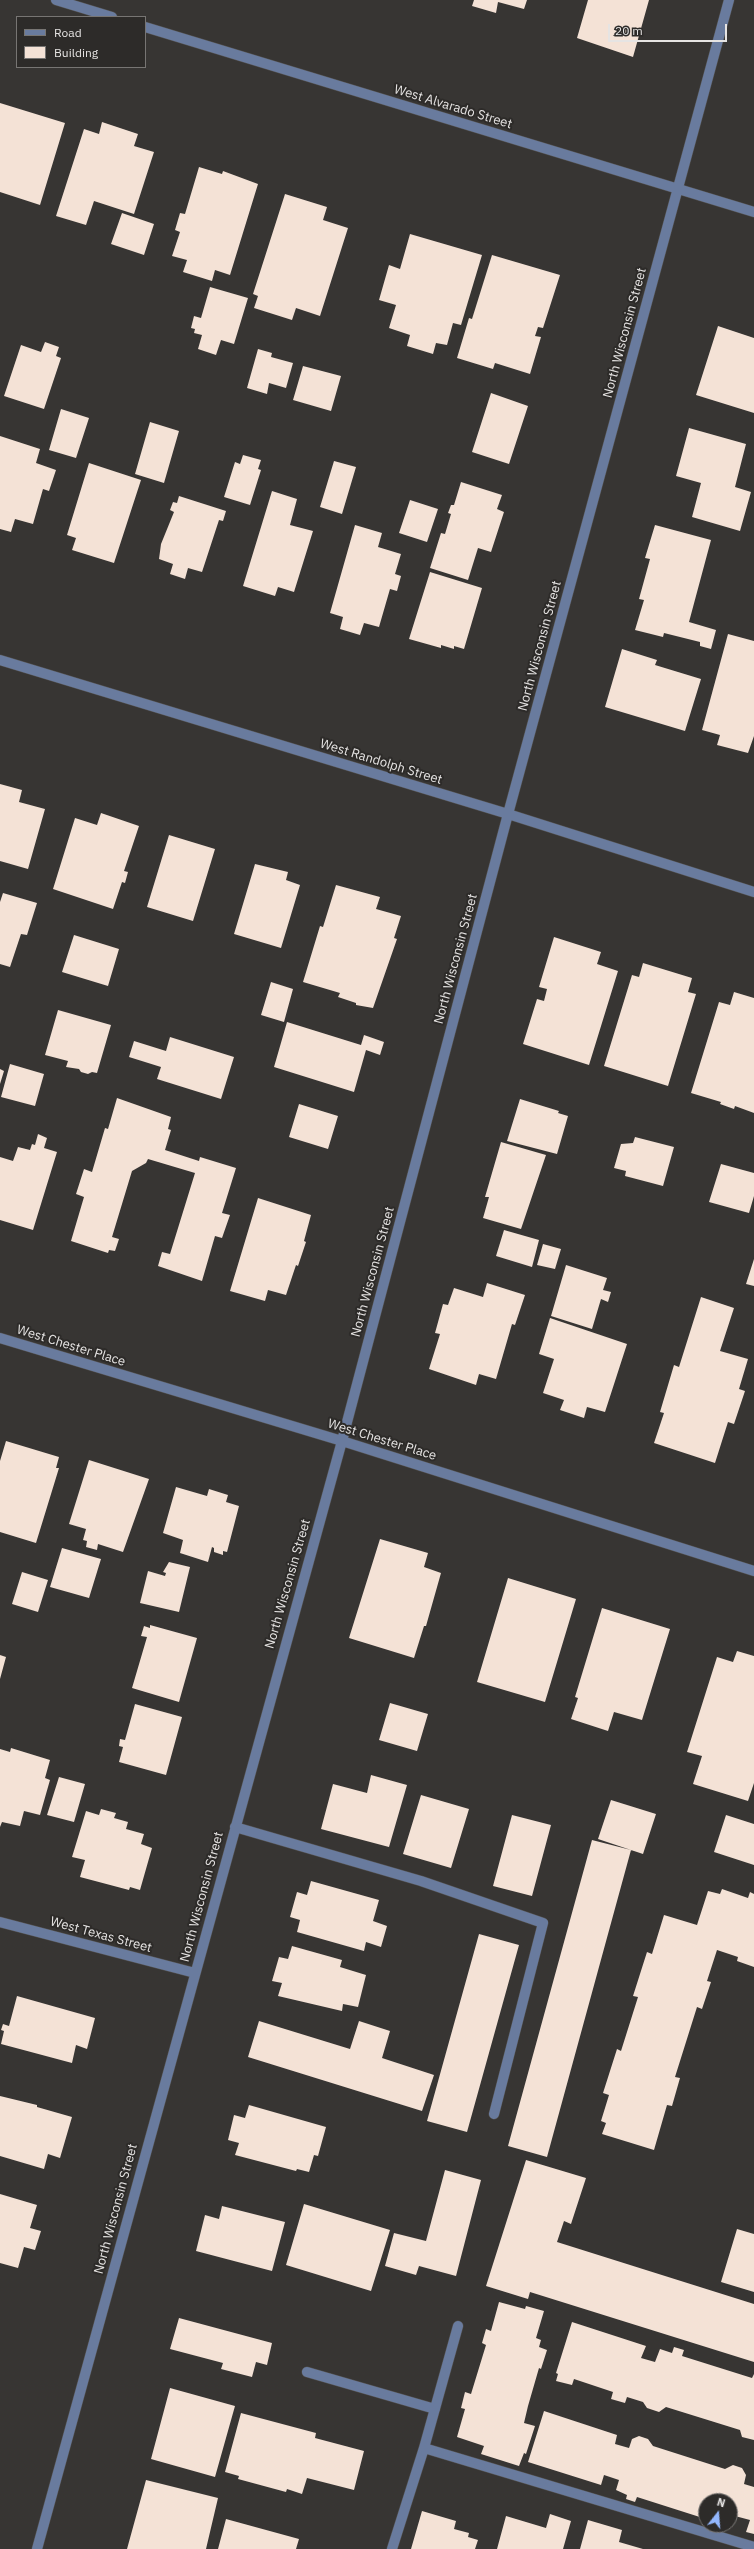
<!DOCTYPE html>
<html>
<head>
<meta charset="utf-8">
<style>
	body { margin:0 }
	#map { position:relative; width:754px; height:2549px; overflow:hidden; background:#373533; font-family:"IBM Plex Sans",sans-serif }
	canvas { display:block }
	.legend { position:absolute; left:16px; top:16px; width:130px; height:52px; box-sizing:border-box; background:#2d2b29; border:1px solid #777573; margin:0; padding:5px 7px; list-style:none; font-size:12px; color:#e6e4e3 }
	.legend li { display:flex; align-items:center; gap:8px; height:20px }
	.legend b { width:20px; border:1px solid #777573 }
	.north { position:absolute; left:698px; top:2493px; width:40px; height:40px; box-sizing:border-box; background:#2d2b29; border:1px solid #777573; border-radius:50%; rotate:17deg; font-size:11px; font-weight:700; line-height:16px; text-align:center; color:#e6e4e3 }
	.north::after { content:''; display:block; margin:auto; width:14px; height:18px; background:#93b7fd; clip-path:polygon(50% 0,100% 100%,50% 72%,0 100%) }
	.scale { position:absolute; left:608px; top:24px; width:119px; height:18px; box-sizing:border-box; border:2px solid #e6e4e3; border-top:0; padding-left:5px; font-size:12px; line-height:14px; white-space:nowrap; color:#e6e4e3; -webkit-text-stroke:3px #2d2b29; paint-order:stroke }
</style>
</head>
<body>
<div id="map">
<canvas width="754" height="2549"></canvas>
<ul class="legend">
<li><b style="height:5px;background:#697b9e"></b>Road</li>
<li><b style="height:11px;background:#f4e2d6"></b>Building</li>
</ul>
<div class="north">N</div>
<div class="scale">20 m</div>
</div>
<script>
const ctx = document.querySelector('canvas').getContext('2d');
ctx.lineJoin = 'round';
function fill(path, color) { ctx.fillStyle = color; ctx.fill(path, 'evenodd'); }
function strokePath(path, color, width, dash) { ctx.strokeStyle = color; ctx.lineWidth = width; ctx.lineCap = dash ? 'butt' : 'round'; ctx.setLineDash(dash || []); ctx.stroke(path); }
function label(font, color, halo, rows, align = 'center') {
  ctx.font = font + ' "IBM Plex Sans",sans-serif'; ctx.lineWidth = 4; ctx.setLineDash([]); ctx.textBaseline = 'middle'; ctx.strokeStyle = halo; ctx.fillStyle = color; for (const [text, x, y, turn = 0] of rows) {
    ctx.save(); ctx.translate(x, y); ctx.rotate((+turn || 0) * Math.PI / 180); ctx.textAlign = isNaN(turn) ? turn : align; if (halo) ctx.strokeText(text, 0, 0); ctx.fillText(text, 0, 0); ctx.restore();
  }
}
fill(new Path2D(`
	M474,0H527L524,9L498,2L496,13L472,6Z
	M588,0H649L633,57L577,38Z
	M0,103L65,123L40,205L0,192Z
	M102,122L138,134L134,146L154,152L134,214L94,201L86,225L56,216L84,129L99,134Z
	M199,167L222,174L223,171L258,184L230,275L215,270L212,281L183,272L187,260L172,256L180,232L175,230L180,213L185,214Z
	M285,194L327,207L323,220L348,228L320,316L296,308L292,320L254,308L258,296L253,294Z
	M122,213L154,224L144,255L111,244Z
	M410,234L482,255L461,325L453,323L447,345L436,343L433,354L407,346L410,335L389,328L396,305L379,300L389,265L400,269Z
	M492,255L560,275L543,328L538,327L535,336L541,337L530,374L495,363L493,369L457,358L469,318L472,319Z
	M210,287L248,298L234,344L221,340L216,355L198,349L202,335L194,333L195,329L191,328L194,316L201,318Z
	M718,326L754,338V413L696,395Z
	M45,342L59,347L56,356L61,358L44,409L4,396L21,345L41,352Z
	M258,349L272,353L271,357L293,363L286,388L269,383L267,394L247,388Z
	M303,366L341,376L331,411L293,400Z
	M491,393L528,406L509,464L472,452Z
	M61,409L89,418L76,458L49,450Z
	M150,422L179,431L164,483L135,474Z
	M689,428L746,444L735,487L751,492L740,531L692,517L701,483L676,476Z
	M0,436L40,449L36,463L56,470L49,491L43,489L33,524L15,519L11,532L0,529Z
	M243,455L261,460L258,469L261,470L250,505L224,497L235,462L240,464Z
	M334,461L356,467L342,514L320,507Z
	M89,463L141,480L114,563L72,550L76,538L67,535Z
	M461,482L502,495L497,509L504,512L491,552L478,548L468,580L430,568L441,533L445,534L451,514L448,513L451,505H454Z
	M272,491L297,499L290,525L313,531L294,592L278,587L275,596L243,586Z
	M179,496L226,511L223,521L219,520L202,572L188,568L185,579L170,574L173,564L159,559L161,544L174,512L170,510L173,502L177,503Z
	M410,500L438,509L427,542L399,533Z
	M355,525L382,533L378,547L401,554L395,574L401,576L397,591L390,589L379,627L364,623L360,635L340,629L343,617L330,613Z
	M655,525L711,540L689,622L716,630L711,649L700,646V642L664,633L663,637L635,630L644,600L639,599L650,559L645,558Z
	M430,572L482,588L464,649L454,646V649L441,645V648L409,639Z
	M728,634L754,641V736L748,753L717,745L720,735L702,730Z
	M622,649L657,660L655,665L701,679L685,731L605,707Z
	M0,784L22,790L19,802L45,809L28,869L0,861Z
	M101,813L139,826L124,871L128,872L125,883L122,882L113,909L53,889L75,818L97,825Z
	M169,835L215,849L193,921L147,907Z
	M255,864L288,872L286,880L300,885L281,948L234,934Z
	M336,885L380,897L376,909L401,916L394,938L397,939L373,1008L356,1005V1003L338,997L340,993L303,982L320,926L323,927Z
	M3,893L37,903L27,935L21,934L10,967L0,964V902Z
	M74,935L119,949L108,986L62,972Z
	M554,937L601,952L597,964L618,971L589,1065L523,1044L537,999L544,1001L547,989L539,987Z
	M643,963L692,978L688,992L696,994L668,1086L604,1066L632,975L639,977Z
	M271,982L293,989L284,1022L261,1015Z
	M734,992L754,998V1113L735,1106L734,1109L720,1104L721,1102L691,1093L719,1002L730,1005Z
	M58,1010L111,1025L97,1073L92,1072L88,1074L81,1072L79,1069L66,1067L68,1061L45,1055Z
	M287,1022L361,1045L364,1035L384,1042L380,1055L366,1050L354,1092L274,1067Z
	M170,1037L234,1057L221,1099L157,1079L161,1067L129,1057L134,1041L166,1051Z
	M10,1064L44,1074L35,1106L1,1097Z
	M0,1069L4,1071L0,1084Z
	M117,1098L171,1117L168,1129L171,1130L165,1150L199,1161L200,1157L236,1168L222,1213L230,1215L222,1238L215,1236L202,1281L158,1266L162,1252L170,1254L195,1173L148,1159L146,1163L132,1171L112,1237L119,1239L115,1251L109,1250L108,1253L71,1241L84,1197L76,1194L84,1169L92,1172L105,1128L108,1129Z
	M520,1099L559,1111L558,1113L568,1116L557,1154L507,1141Z
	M299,1104L338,1116L328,1149L289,1137Z
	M38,1134L47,1138L44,1148L57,1152L33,1230L0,1220V1157L13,1161L18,1147L30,1150L32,1144L35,1145Z
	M635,1137L674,1147L663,1186L625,1176L626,1171L614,1168L621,1144L633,1143Z
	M501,1142L546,1155L521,1229L483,1218L489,1197H485Z
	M721,1164L754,1173V1196L749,1213L709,1202Z
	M258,1198L311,1215L304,1241L306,1242L298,1266L296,1265L286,1295L268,1290L265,1301L230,1291Z
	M504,1230L539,1240L532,1267L496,1256Z
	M543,1244L561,1249L555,1269L537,1265Z
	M754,1259V1286L746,1284Z
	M566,1265L607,1278L603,1290L611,1292L608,1302L601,1299L592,1329L551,1316Z
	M487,1283L525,1295L515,1325L512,1324L496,1379L479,1374L476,1385L429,1369L440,1334L435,1333L443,1304L448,1305L454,1288L483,1297Z
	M701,1297L734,1308L720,1351L748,1359L739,1389L745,1391L734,1424L728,1422L715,1463L654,1443L664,1413L660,1412L674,1365L679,1367Z
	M550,1318L627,1344L605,1412L587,1407L584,1418L560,1410L564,1400L543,1393L554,1359L539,1354Z
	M6,1441L59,1457L56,1468H59L36,1543L0,1532V1461Z
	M89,1460L149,1479L123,1552L98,1544L97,1550L86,1547L87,1541L83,1540L86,1529L69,1524Z
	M176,1487L207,1496L209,1489L228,1495L226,1502L239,1506L227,1552L223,1551V1555L214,1552V1548L212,1547L208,1562L180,1553L183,1540L163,1533Z
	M380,1539L428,1553L424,1567L441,1573L426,1626H424L414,1658L349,1638Z
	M62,1548L101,1559L89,1598L50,1587Z
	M169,1562L190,1567L179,1612L140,1603L148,1571L165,1576L166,1573L163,1572Z
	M22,1572L48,1580L38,1612L12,1604Z
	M508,1578L576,1599L545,1702L477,1682Z
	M602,1608L670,1629L642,1720L614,1712L608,1731L571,1719L578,1698L575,1697Z
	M150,1625L197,1638L179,1702L132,1688L147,1637L141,1636L144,1626L150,1628Z
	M737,1651L754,1656V1783L748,1801L693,1784L702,1756L687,1752L717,1657L733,1662Z
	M0,1655L6,1657L0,1679Z
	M390,1703L428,1714L417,1751L379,1740Z
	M135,1704L182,1717L166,1775L119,1762L123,1747L119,1746L120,1739L125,1740Z
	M11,1748L50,1760L45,1778L50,1780L40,1815L24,1811L20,1826L2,1822L0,1827V1749L10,1752Z
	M371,1775L407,1785L389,1847L321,1829L333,1784L367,1793Z
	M59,1777L85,1784L74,1822L47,1815Z
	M421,1795L469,1809L451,1868L403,1854Z
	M611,1800L656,1814L643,1854L598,1839Z
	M101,1809L116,1813L114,1818L128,1822L126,1829L144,1834L141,1844L152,1848L140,1890L130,1887L129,1890L80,1877L85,1860L72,1857L86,1811L99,1815Z
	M512,1815L551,1825L532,1896L493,1886Z
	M726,1815L754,1824V1865L714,1852Z
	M592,1840L631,1850L547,2157L508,2146Z
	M311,1881L379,1900L373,1921L387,1926L381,1947L366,1942L364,1951L297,1932L300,1920L290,1917L297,1892L307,1895Z
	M722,1889L748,1898L750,1892L754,1894V1967L737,1961L738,1957L717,1950L707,1981L711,1982L702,2009L697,2007L675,2077L680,2078L672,2106L667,2105L654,2150L602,2134L606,2123L601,2121L609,2095L603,2093L617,2049L621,2051L638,1997L633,1996L647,1952L652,1954L664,1915L697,1925L708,1891L720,1894Z
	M479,1934L519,1945L467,2132L427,2121Z
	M292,1946L342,1960L340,1967L366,1975L358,2007L343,2004L342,2011L278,1996L282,1983L272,1981L279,1957L288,1959Z
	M17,1996L95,2018L87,2049L76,2045L72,2063L1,2044L4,2031L1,2030L3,2024L9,2026Z
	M259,2021L350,2049L359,2021L390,2031L382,2058L434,2075L422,2111L248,2057Z
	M0,2096L37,2105V2107L72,2117L60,2158L48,2154L44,2169L0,2156Z
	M249,2105L326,2127L318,2156L314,2155L309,2172L297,2169L296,2171L235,2155L239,2143L228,2140L234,2115L245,2118Z
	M526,2160L586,2178L571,2224L564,2221L557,2242L754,2304V2362L530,2292L528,2299L486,2286Z
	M445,2170L481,2180L456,2276L419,2266L416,2275L385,2266L394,2233L426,2241Z
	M0,2194L37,2205L30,2228L41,2231L35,2250L24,2247L18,2268L0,2263Z
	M304,2204L390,2230L371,2291L286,2265Z
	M222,2206L285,2222L272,2271L196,2251L205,2215L219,2219Z
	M737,2229L754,2234V2292L721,2282Z
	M499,2302L525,2309L526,2306L544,2311L536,2338L541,2340L539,2347L547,2350L541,2369L539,2368L528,2406L524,2423L535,2426L526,2454L524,2453L519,2466L481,2454L484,2446L457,2437L465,2409L461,2408L465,2392L471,2394L486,2345L482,2343L486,2329L491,2331Z
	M179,2318L272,2343L267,2365L256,2362L252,2377L221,2369L223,2363L170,2349Z
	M572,2322L646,2346L641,2358L655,2362L660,2349L672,2353L674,2347L684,2350L682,2356L752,2378L754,2374V2440L742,2437L740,2430L666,2407L659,2412L647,2408L643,2402L627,2397L625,2403L611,2399L613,2392L574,2379L572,2385L556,2381L558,2374L556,2373Z
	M170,2388L235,2406L215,2477L151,2459Z
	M544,2411L617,2435L615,2444L629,2448L632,2439L639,2436L648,2439L653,2446L725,2469L733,2465L742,2468L746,2475L744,2484L754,2487V2534L746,2532L750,2520L735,2516L730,2528L726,2525H730V2501H706V2519L637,2497L635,2502L626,2499L627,2495L616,2490L619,2480L604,2475L601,2485L528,2462Z
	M241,2413L316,2433L315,2438L364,2451L354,2490L307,2478L302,2494L287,2489L286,2492L238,2479L239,2476L225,2472Z
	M146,2480L218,2498L206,2549H127Z
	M422,2511L456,2521L454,2529L469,2533L468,2537L478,2540L475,2549H411Z
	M550,2514L571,2521L563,2549H497L506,2516L546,2528Z
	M226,2519L299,2539L296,2549H218Z
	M588,2520L622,2530L619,2542L643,2549H580Z`), '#f4e2d6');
const minor = new Path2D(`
	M56,0L112,17
	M145,27L754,212
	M0,660L508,814L754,892
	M0,1338L342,1441L754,1571
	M235,1827L421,1881L543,1923L494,2114
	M0,1922L195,1973
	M458,2326L424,2448L754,2547
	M307,2372L435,2409
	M37,2549L342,1441L508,814L729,0
	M392,2549L424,2448`);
strokePath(minor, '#53514f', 11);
strokePath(minor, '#697b9e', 10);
label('13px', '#e6e4e3', '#2d2b29', [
	["West Alvarado Street",453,107,17],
	["North Wisconsin Street",625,333,-75],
	["North Wisconsin Street",540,646,-75],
	["West Randolph Street",381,762,17],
	["North Wisconsin Street",456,959,-75],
	["North Wisconsin Street",373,1272,-75],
	["West Chester Place",71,1346,17],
	["West Chester Place",382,1440,17],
	["North Wisconsin Street",288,1584,-74],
	["North Wisconsin Street",202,1897,-75],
	["West Texas Street",101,1935,15],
	["North Wisconsin Street",116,2209,-75]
]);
</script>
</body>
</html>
